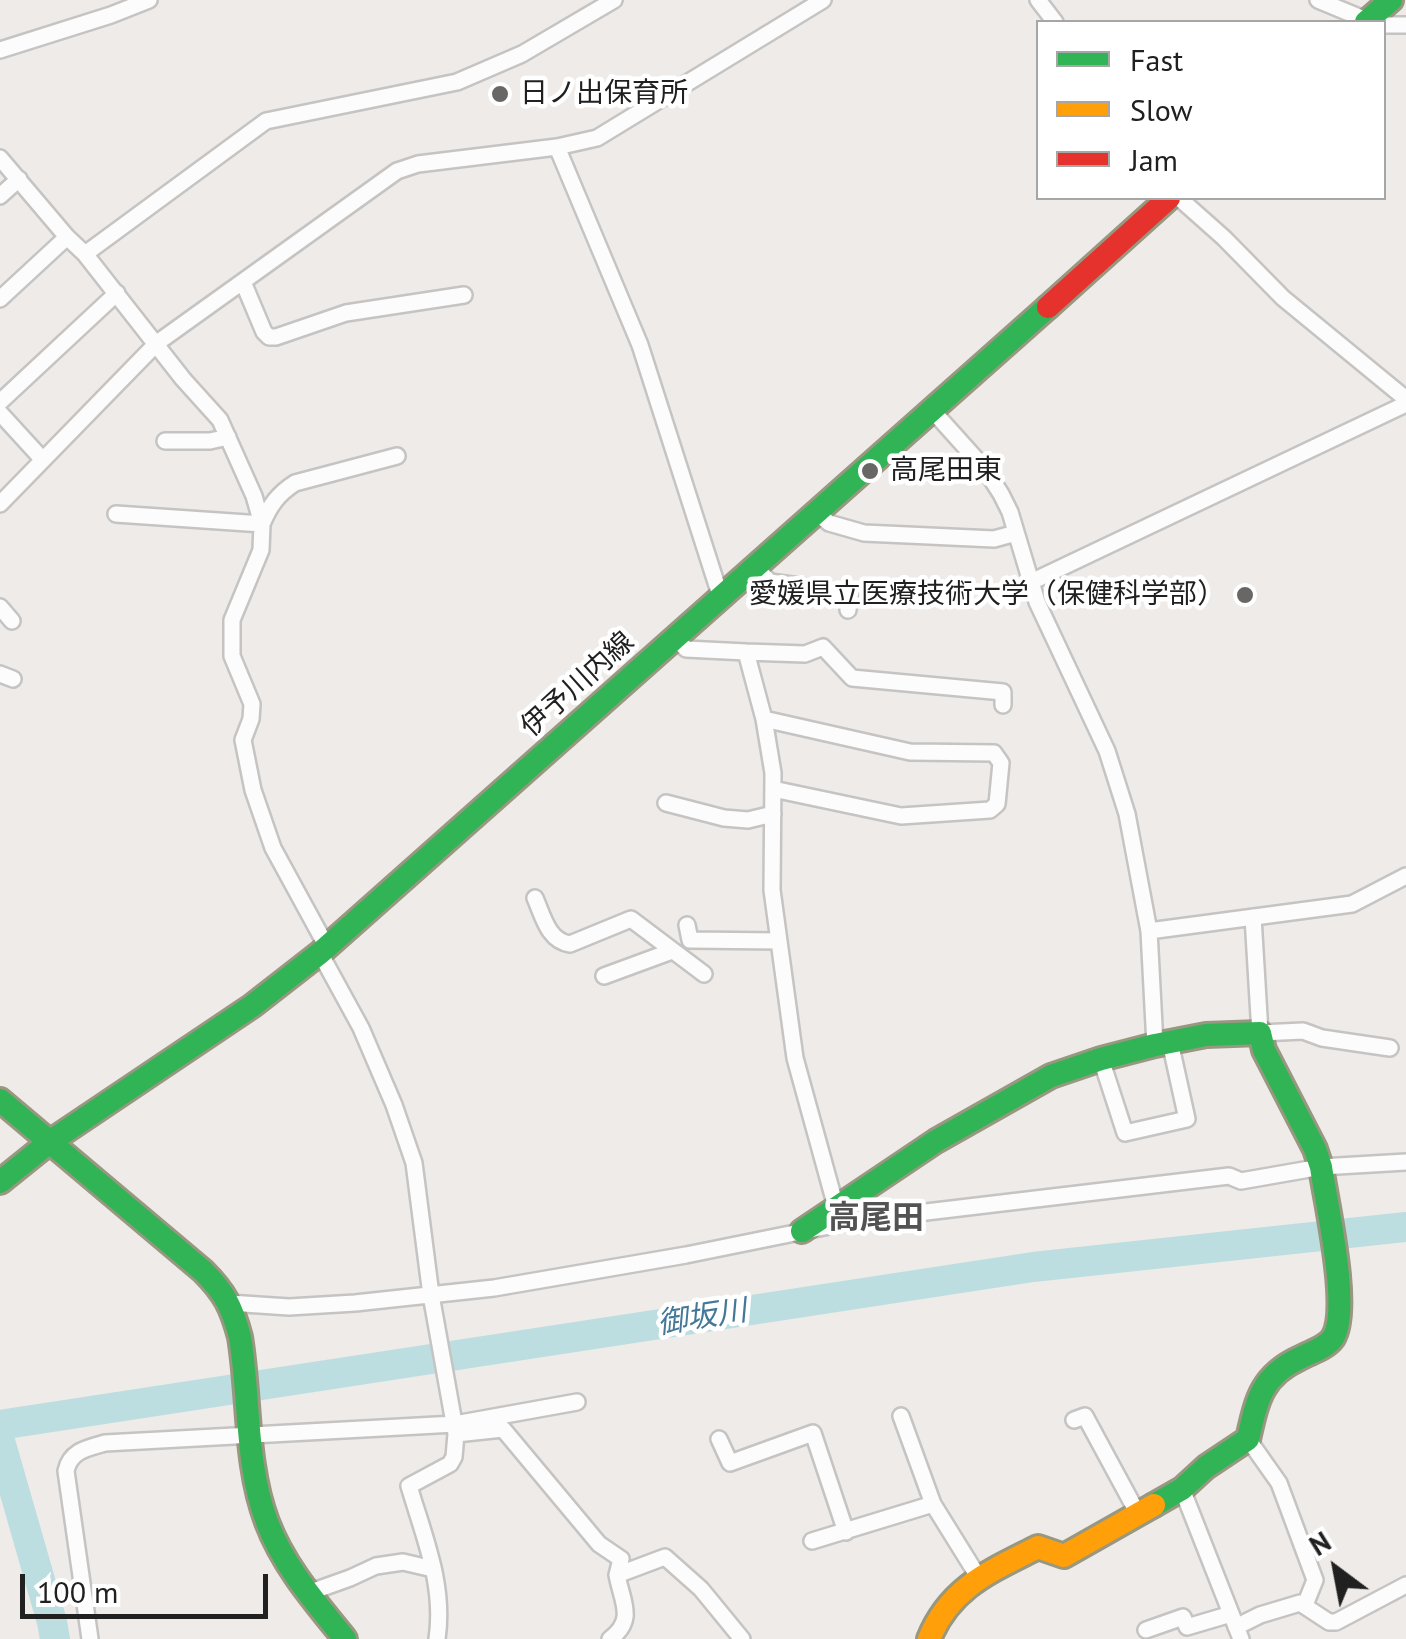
<!DOCTYPE html>
<html>
<head>
<meta charset="utf-8">
<style>
	body { margin:0 }
	#map { position:relative; width:1406px; height:1639px; overflow:hidden; background:#eeebe8; font-family:"PT Sans",sans-serif }
	canvas { display:block }
	.legend { position:absolute; left:1036px; top:20px; width:350px; height:180px; box-sizing:border-box; background:#fff; border:2px solid #a6a6a6; margin:0; padding:12px 18px; list-style:none; font-size:30px; color:#202020 }
	.legend li { display:flex; align-items:center; gap:20px; height:50px }
	.legend b { width:50px; border:2px solid #a6a6a6 }
	.north { position:absolute; left:1286px; top:1519px; width:100px; height:100px; -webkit-text-stroke:8px #fff; paint-order:stroke; rotate:328deg; font-size:28px; font-weight:700; line-height:40px; text-align:center; color:#202020 }
	.north::after { content:''; display:block; margin:auto; width:35px; height:45px; background:#202020; clip-path:polygon(50% 0,100% 100%,50% 72%,0 100%) }
	.scale { position:absolute; left:20px; top:1574px; width:248px; height:45px; box-sizing:border-box; border:5px solid #202020; border-top:0; padding-left:12px; font-size:30px; line-height:35px; white-space:nowrap; color:#202020; -webkit-text-stroke:8px #fff; paint-order:stroke }
</style>
</head>
<body>
<div id="map">
<canvas width="1406" height="1639"></canvas>
<ul class="legend">
<li><b style="height:12px;background:#30b455"></b>Fast</li>
<li><b style="height:12px;background:#ff9f0a"></b>Slow</li>
<li><b style="height:12px;background:#e5322d"></b>Jam</li>
</ul>
<div class="north">N</div>
<div class="scale">100 m</div>
</div>
<script>
const ctx = document.querySelector('canvas').getContext('2d');
ctx.lineJoin = 'round';
function strokePath(path, color, width, dash) { ctx.strokeStyle = color; ctx.lineWidth = width; ctx.lineCap = dash ? 'butt' : 'round'; ctx.setLineDash(dash || []); ctx.stroke(path); }
function label(font, color, halo, rows, align = 'center') {
  ctx.font = font + ' "PT Sans","Noto Sans JP",sans-serif'; ctx.lineWidth = 9; ctx.setLineDash([]); ctx.textBaseline = 'middle'; ctx.strokeStyle = halo; ctx.fillStyle = color; for (const [text, x, y, turn = 0] of rows) {
    ctx.save(); ctx.translate(x, y); ctx.rotate((+turn || 0) * Math.PI / 180); ctx.textAlign = isNaN(turn) ? turn : align; if (halo) ctx.strokeText(text, 0, 0); ctx.fillText(text, 0, 0); ctx.restore();
  }
}
strokePath(new Path2D(`
	M0,1425L1033,1267L1406,1227
	M0,1441L52,1622L55,1639`), '#bcdee0', 30);
const street = new Path2D(`
	M1038,0L1055,22
	M1318,0L1371,22
	M1384,25H1406
	M0,50L111,15L149,0
	M557,147L640,345L721,598
	M0,158L67,237L85,254L183,379L220,420L254,496L262,524L261,550L232,620V656L252,704L251,719L243,740L253,790L273,848L327,947
	M0,196L19,179
	M1179,198L1224,238L1283,298L1406,399
	M85,254L266,121L457,82L522,54L614,0
	M243,282L264,332L269,337H276L346,313L464,295
	M0,299L67,237
	M0,402L117,293
	M932,410L985,469L1001,494L1010,512L1037,602L1107,751L1127,814L1149,931L1155,1045
	M0,413L43,460
	M165,441H210L228,437
	M0,504L157,343L397,171L418,164L557,147L597,138L823,0
	M817,513L829,523L864,533L994,539L1016,533
	M116,514L262,524C270,505 278,494 295,483L397,456
	M756,568L770,582L850,593L848,610
	M1031,582L1406,404
	M0,607L12,621
	M676,638L686,649L746,652L764,719L773,773L772,890L795,1058L836,1207
	M746,652L805,654L823,647L852,678L1003,692V705
	M0,674L13,679
	M764,719L910,752L994,753L1001,763L997,804L990,810L901,816L773,789
	M666,803L724,818L748,820L773,814
	M535,898C543,916 548,941 570,944L631,919L704,974
	M1253,917L1260,1033L1303,1031L1322,1038L1390,1048
	M687,925L690,940L779,941
	M1149,931L1352,904L1406,876
	M320,953L361,1028L394,1105L414,1163L431,1295L456,1434L503,1429L599,1544L621,1559L617,1575L665,1557L701,1589L742,1639
	M604,976L672,951
	M1101,1059L1125,1133L1187,1119L1170,1042
	M229,1303L289,1307L355,1303L494,1288L686,1255L859,1220L1229,1176L1241,1181L1321,1167L1406,1162
	M901,1416L933,1504L979,1578
	M1074,1420L1085,1416L1138,1514
	M719,1439L730,1463L813,1433L846,1532
	M1248,1439L1279,1483L1315,1580L1305,1605
	M1182,1489L1241,1639
	M812,1541L933,1504
	M308,1593L350,1578L376,1566L403,1562L433,1569
	M1236,1627L1260,1615L1300,1603L1329,1622H1336L1406,1585
	M1146,1630L1183,1617L1187,1627L1231,1614
	M90,1639L66,1471C70,1451 87,1448 105,1443L455,1424L577,1402
	M437,1639C445,1585 424,1537 409,1486L450,1464L454,1457L456,1434
	M610,1639C636,1620 622,1602 617,1575`);
const fast = new Path2D(`
	M1366,22L1391,0
	M0,1100L203,1271C225,1293 232,1307 240,1337C250,1398 245,1464 267,1522C284,1567 316,1603 345,1639
	M0,1182L51,1141L252,1006L320,953L1048,307
	M802,1231L936,1141L1051,1076L1101,1059L1155,1045L1206,1035L1260,1033L1264,1050L1315,1149L1321,1167C1326,1202 1351,1309 1333,1338C1326,1348 1311,1352 1300,1358C1261,1376 1257,1400 1248,1439L1206,1467L1182,1489L1154,1505`);
const slow = new Path2D(`
	M929,1639C950,1587 991,1571 1038,1547L1064,1556L1154,1505`);
const jam = new Path2D(`
	M1048,307L1169,198`);
strokePath(street, '#c5c4c3', 20);
strokePath(fast, '#989780', 28);
strokePath(slow, '#989780', 28);
strokePath(jam, '#989780', 28);
strokePath(street, '#fcfcfc', 15);
strokePath(fast, '#30b455', 22);
strokePath(slow, '#ff9f0a', 22);
strokePath(jam, '#e5322d', 22);
for (const [x, y, r, color] of [
	[500,94,10,"#686766"],
	[870,471,10,"#686766"],
	[1245,595,10,"#686766"]
]) { const dot = new Path2D(); dot.arc(x, y, r, 0, 2 * Math.PI); ctx.fillStyle = color; ctx.fill(dot); strokePath(dot, '#fff', 4); }
label('28px', '#202020', '#fff', [
	["日ノ出保育所",520,94],
	["高尾田東",890,471],
	["愛媛県立医療技術大学（保健科学部）",1225,595,"right"]
], 'left');
label('28px', '#202020', '#fff', [
	["伊予川内線",578,685,-42]
]);
label('italic 30px', '#437897', '#fff', [
	["御坂川",702,1318,-9]
]);
label('bold 32px', '#535353', '#fff', [
	["高尾田",876,1219]
]);
</script>
</body>
</html>
